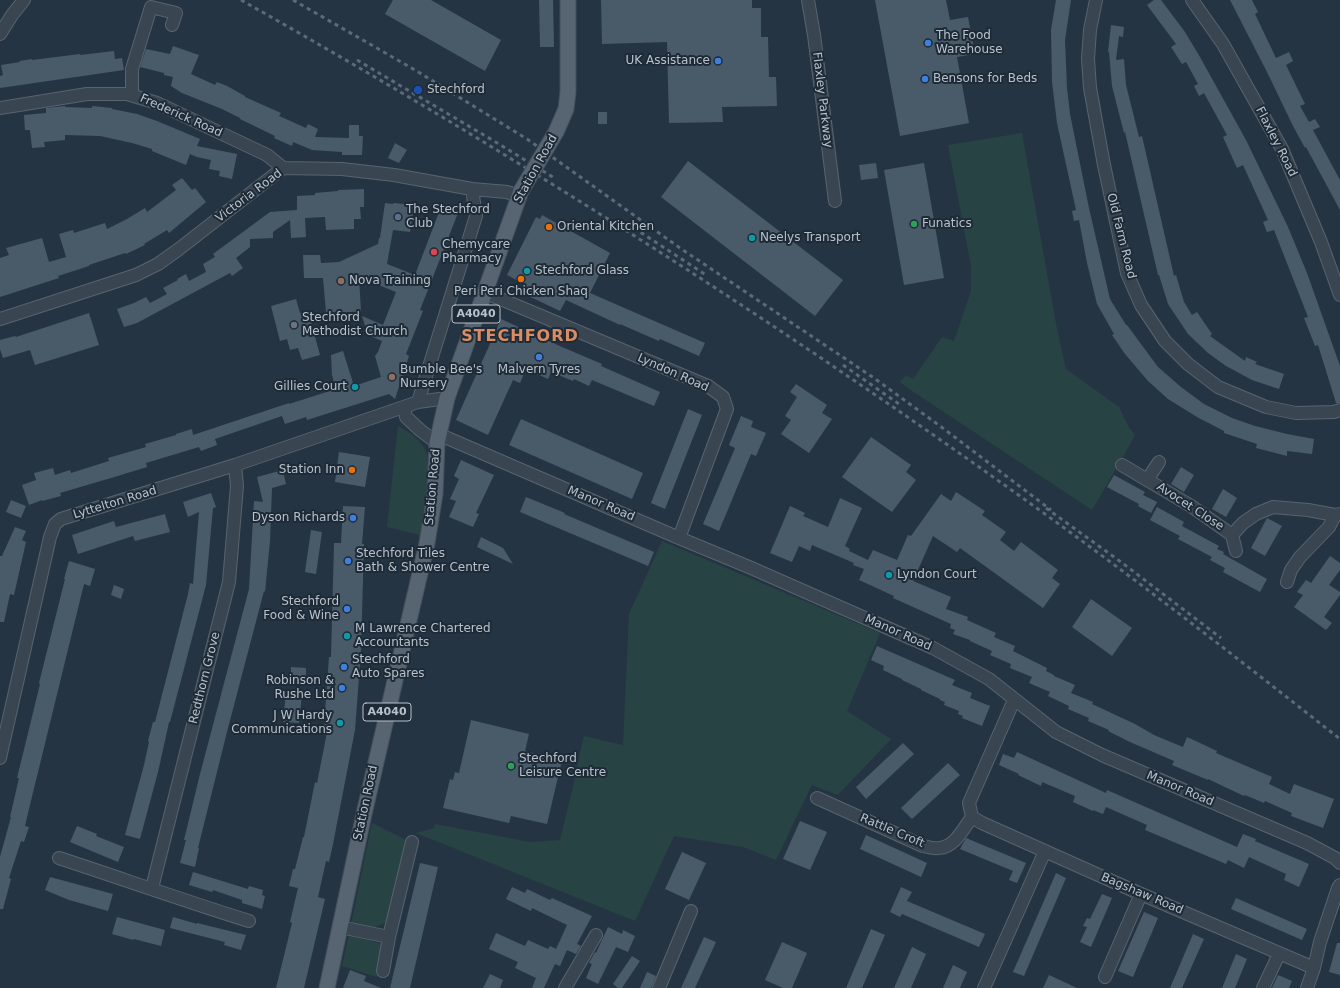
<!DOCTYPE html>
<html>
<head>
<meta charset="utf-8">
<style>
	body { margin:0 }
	canvas { display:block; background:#253443 }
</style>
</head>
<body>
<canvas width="1340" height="988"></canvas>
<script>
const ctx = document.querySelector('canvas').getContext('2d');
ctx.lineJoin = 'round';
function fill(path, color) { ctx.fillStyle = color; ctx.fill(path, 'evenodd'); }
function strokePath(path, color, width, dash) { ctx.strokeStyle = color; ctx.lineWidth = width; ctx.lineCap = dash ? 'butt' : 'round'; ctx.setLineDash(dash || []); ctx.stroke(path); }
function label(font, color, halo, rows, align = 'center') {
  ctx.font = font + ' "DejaVu Sans",sans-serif'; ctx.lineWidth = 4; ctx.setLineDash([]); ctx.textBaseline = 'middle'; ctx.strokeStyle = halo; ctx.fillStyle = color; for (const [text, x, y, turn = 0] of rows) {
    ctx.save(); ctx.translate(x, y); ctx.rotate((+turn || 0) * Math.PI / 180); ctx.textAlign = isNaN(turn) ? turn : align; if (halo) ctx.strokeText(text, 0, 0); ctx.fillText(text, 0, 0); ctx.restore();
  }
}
fill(new Path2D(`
	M1022,133L1056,324L1066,369L1119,407L1128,426L1135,435L1123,457L1092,510L912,391L900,382L906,375L913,379L942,337L954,341L971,291V266L948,145Z
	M398,426C411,432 425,443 428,458C430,463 428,469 428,474C427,494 423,514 420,535L387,527Z
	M662,541L880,633L847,711L891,739L838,795L812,785L776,860L743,847L674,836L635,921L416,833L434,828L435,824L530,842L560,840L578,766H577L584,736L623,745L629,614Z
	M372,823L408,841L387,922L370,929L351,924Z
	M349,935L382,944L383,953L377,977L342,966Z`), '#274343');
fill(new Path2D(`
	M393,0H431L501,40L485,71L385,14Z
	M539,0H553L554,47H540Z
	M601,0H752V8H761V37H768L769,77H776L777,106L722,107L723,122L669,123L667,42L602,44Z
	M875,0H946L950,20L968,17L975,54L957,57L969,123L900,136Z
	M1056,0H1071L1065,40L1067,88L1070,114L1089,208L1110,299L1126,325H1127L1158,367L1181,387L1204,404L1232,418L1255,426L1287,434L1314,439L1312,454L1287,451V456L1256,448L1257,444L1224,433V431L1197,417L1168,399L1148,381L1125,354L1112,335L1114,334L1097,304L1087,263L1079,220L1074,221L1072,211L1076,210L1057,123L1052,82L1051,30Z
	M1154,0H1161L1185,32L1200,57L1246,140L1288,227L1307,273L1340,366V403H1336L1318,345L1315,346L1304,318L1308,317L1274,230L1267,232L1263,222L1268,220L1243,165L1237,168L1223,137L1227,135L1204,93L1199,96L1194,86L1198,84L1186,62L1182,64L1171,47L1176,44L1147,5Z
	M1230,0H1252L1258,12L1255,14L1276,58L1289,52L1293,61L1286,65L1305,104L1300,106L1309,122L1315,119L1320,127L1313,130L1340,180V210L1306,147L1305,148L1293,126L1268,74Z
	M1111,25L1124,27L1123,37L1119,36L1116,60L1124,59L1126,85L1139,137L1142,136L1174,276L1176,275L1184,302L1192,315L1197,312L1212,334L1210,336L1245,361L1246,357L1257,362L1255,364L1284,374L1279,389L1252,380L1226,366L1208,353L1188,334L1168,304L1159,275H1158L1125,132L1124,133L1112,86L1109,52H1108Z
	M173,46L199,55L191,74L215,85L217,82L227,86L245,96V97L281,113L279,116L306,128L308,124L318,129L315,137L349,138V125H359V136H363L362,155H342V152L312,150L293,142L292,146L274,138L275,136L240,119V118L222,109L182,93L171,86L173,77L164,75V73L140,67L146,49L170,54Z
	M114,51L115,59L122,58L124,70L0,88V76L3,75L1,65L20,62L19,61L32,59V60L80,54V55Z
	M65,106V107L92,108V106L112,108V109L137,114L157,121L200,139L197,146L237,154L232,179L219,176L220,171L209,169L211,160L197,157L190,154L186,165L152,151V149L132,143L100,136L65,135V140L44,142L45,147L32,148L30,130H25L24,115L46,113V108Z
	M598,112H607V124H598Z
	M395,143L407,150L399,163L388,158Z
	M688,161L843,280L815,316L661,197Z
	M876,163L878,178L861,180L859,165Z
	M924,163L944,278L904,285L884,170Z
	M182,178L192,190L195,188L206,202L169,233L167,230L144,244L145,245L126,254L125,253L89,265V266L58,276L59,278L0,297V258L9,255L6,248L42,238L49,262L66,257L59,234L73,230L74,233L105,223L107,229L127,219L145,208L147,212L176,190L172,185Z
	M364,189V207H360L361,219H354V229L326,230L325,217L305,218L306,237L291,238L290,220L273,232V238L250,239V247L236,258L243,268L232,276L230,273L137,323L124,327L117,309L134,303L146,297L150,303L167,294L163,288L178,280L177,279L186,274L189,281L206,272L203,264L215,257L213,254L270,212L297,210V196L315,195V193L338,191V190Z
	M385,203L393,204L394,203L414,205L410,232L393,230L387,264L415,275L441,207L458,213L420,310L423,311L406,354L409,356L395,399L389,394L307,420L306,417L285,424L282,416L215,439L217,445L201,451L199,447L146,463L147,467L111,478L60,493L61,496L42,501V500L29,505L22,485L36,480L34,473L53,468L55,475L70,470L71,473L109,461L108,458L146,447L145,444L176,435V434L192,429L193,435L289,403V404L336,389L332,375L331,355L343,351L354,386L381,377L375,356L378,352L382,341L368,335L362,316L383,325L396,292L359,277L361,312H326L323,278H304L303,255H320L321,263L339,262L378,244L379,238H380Z
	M542,215L610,253L590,293L705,343L699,356L660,339L659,341L620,324V325L566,300L560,311L520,292L524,284L507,275L536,217L540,219Z
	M296,299L300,313L308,311L320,355L302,360L298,348L290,350L287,339L280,341L271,306Z
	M89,313L99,345L35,365L30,350L3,358L0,349V340L15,336L16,337Z
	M501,319L562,347L602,364L601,366L660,392L654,406L592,380L589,386L574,379L573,381L551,372L548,379L526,369L520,383L513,380L488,435L456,420Z
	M796,384L827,405L822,413L832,419L809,453L781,434L791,420L785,416L797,397L790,392Z
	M688,409L702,415L665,509L651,503Z
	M741,416L753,421L751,427L766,433L756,456L751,454L719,531L703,524L735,448L729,445Z
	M521,419L643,473L632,499L509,445Z
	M871,437L911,465L906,472L916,480L892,512L842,477Z
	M339,452L370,457L365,487L335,482Z
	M461,460L494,475L476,513L479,514L473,527L449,517L456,501L450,499L459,479L454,476Z
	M1181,467L1194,475L1184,492L1171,484Z
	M283,470L286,484L272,488L270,541L265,592L264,591L228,728L198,848H199L195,867L180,863L186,840H184L200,774L249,589L254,501L263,502L257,477Z
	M1114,475L1145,492L1143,495L1157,502L1151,513L1138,506L1139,504L1107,487Z
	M1223,489L1237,498L1226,517L1212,509Z
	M956,492L985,511L982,515L1006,532L1000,540L1014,551L1021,542L1058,570L1052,578L1060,584L1043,608L960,548L957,552L933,536L913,581L951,597L946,609L968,617L967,620L996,633L994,637L1015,646L1013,651L1047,668L1046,671L1054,675V676L1075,685L1071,693L1093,702L1092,704L1135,724L1154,735L1183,747L1187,737L1200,743L1217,751L1216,753L1272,777L1269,784L1290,794L1294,784L1334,799L1323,828L1291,816L1292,813L1265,801L1264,803L1245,795L1244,796L1208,779V780L1172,765L1174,761L1130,742L1108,731L1109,730L1088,721L1089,718L1068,709L1069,706L1048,696L1050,692L1029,683L1032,677L1010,668L1011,664L990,655L992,651L970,641V640L953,634L955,630L950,628L951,624L893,598L894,596L859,580L864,569L853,565L854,563L812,545L810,551L799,546L792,562L770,553L790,506L805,513L803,516L828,527L840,498L862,508L845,546L850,549L849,551L868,560L873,550L897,560L908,535L911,536L941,494L951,501Z
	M211,493L216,507L213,508L206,585L170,722H169L166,736L158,772L140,839L125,835L144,765L149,742L148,741L153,722H155L188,594L190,583L193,584L199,512L188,517L183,502Z
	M526,497L565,513L564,514L654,552L648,566L520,512Z
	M11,500L26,506L21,518L6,512Z
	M343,506L365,507L362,544H364L361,650L355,730L333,844L329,862L326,861L318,897L325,899L304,988H276L292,923L290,922L298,888L289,886L293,869H295L303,837H304L315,782L317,783L328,727L324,726L329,657H331L334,543H341Z
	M1157,507L1184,522L1182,526L1219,546L1217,549L1224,552L1223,554L1267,579L1260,592L1223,572L1225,568L1210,560L1212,557L1178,539L1180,536L1150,520Z
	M165,514L170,532L135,541L133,536L78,554L72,535L114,521L116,527Z
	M1267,518L1282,526L1265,556L1251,548Z
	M15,527L26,531L22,540L26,542L14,595L10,594L4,622H0V556H2Z
	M311,530L322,532L316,574L305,572Z
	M481,537L503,548L513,564L477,547Z
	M1330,556L1340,563V570L1329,585L1340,592V595L1324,617L1332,623L1326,630L1294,607L1303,595L1297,592L1306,580L1311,583Z
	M69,561L95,569L90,586L84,584L28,813L25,826L29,827L24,842L21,841L9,878L11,879L3,909H0V857L11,817H10L19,778H17L40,684L39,683L65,579H64Z
	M114,585L124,589L121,599L111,595Z
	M1091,599L1132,628L1112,656L1072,627Z
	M877,646L955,680L952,685L972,693L970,698L990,706L982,726L962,718L963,716L958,714L959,711L944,705L945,702L940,700V699L921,690V689L902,680V679L883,670L884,666L871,660Z
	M291,667L306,668V678L291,677Z
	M286,692L302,694L299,723L283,722Z
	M471,720L529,734L525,751L562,760L547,824L511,816L509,823L443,808L450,779L453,780L455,772L459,773Z
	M903,743L914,754L866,799L856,787Z
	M1017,752L1106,793L1107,790L1237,847L1243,834L1256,839L1255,841L1309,864L1299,887L1284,880L1286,874L1249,857L1244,868L1228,860L1226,864L1219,861L1145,830L1147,825L1106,807L1103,814L1093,810V811L1073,802L1075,796L1042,782L1041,786L1018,775L1019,774L999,765L1003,754L1014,758Z
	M948,763L960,775L912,819L901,808Z
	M800,821L827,832L810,870L783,859Z
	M77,826L97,834L96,836L124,847L118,862L70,842Z
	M866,835L927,863L921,877L860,849Z
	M966,838L1026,863L1017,883L1009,880L1013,871L960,849Z
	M682,852L706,863L689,900L665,889Z
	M420,863L438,867L429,906L410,988H390Z
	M193,872L248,889L249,886L263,890L262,895L265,896L262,909L242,903V900L213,890L212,892L189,885Z
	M1056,873L1066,878L1024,976L1013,972Z
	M50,877L113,894L108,911L69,900L45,890Z
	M512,887L525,893L527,889L550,900L552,898L592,916L577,944L581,946L576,954L567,950L560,966L555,964L544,988H532L536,978L515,968L518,962L489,949L496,933L525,946L528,940L548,949L550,946L556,949L567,925L532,908L531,911L506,899Z
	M901,887L912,892L907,901L985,934L979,947L902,914L900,917L890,912Z
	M1102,894L1112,898L1091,947L1080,942L1087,927L1083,926L1087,918L1090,919Z
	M1236,898L1307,929L1302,940L1231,909Z
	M1144,912L1158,918L1133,977L1118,971Z
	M117,917L165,930L161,946L134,939L133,940L112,934Z
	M173,917L197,924V923L246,935L241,950L224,945L225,942L170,928Z
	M608,927L622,934L623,930L635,936L628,952L616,947L598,984L586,978L592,964L589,963L595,952L596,953Z
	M871,929L885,935L862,988H846Z
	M1193,934L1204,939L1182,988H1170Z
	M704,937L716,942L695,988H681Z
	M782,942L807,953L792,988H783L765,980Z
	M1337,943H1340V975L1329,972Z
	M912,947L926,954L911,988H894Z
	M1236,954L1247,959L1235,988H1222Z
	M632,956L640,961L622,988H618L613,984Z
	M953,965L967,972L960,988H943Z
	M350,970L366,976L364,981L381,988H343Z
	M647,972L656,976L652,986L651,988H640Z
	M490,974L503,980L500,988H483Z
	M1049,975L1077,988H1043Z
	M1278,975L1292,981L1289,988H1272Z`), '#495a69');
const minor = new Path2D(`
	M808,0L814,35L835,201
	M1096,0L1090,30L1088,59L1090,88L1104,165L1127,273L1141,305L1165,341L1188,364L1218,387L1266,407L1296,413L1334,412L1340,410
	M1192,0L1223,44L1282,149L1321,242L1340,295
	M0,34L12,15L24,0
	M132,95V69L151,7L176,13L172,25
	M0,108L87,94H127L157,103L267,155L283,168
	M484,292L708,386L723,397L727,409L679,538
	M0,319L136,275L158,264L179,249L283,168L342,169L394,175L472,189L507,192L519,196
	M418,402L476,216L472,189
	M404,407L406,417L420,430L437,443
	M438,434L679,538L749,567L933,648L989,679L1056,732L1102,755L1307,843L1335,858L1340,863
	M1122,465L1191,506L1232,535L1243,523L1256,514L1273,507L1308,510L1335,515
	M1147,480L1159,462
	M1232,535L1236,551
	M1287,582L1291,570L1300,557L1329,527L1335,515L1340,514
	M0,758L50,537L55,524L61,519L235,465L418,402L447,398
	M817,798L923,846C928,847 934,849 939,848C955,847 963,829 972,817L969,803L1014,700
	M972,817L982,823L1141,894L1314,968
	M59,858C123,879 185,901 249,921
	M152,888L229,582L237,486L235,465
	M340,927L389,937
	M383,971L389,937L412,842
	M1105,977L1141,894
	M565,988L596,935
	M659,988L691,911
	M984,988L1045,851
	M1263,988L1279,954
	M1307,988L1314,968L1320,942L1338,888L1340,885`);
const major = new Path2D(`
	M556,132L566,109L568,92V0
	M327,988L364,814L427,543L435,494L437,443L447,398L521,191`);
strokePath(minor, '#57646f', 14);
strokePath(major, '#434f5b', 17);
strokePath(minor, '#394652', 12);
strokePath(major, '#576572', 15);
strokePath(new Path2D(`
	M241,0C516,155 782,325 1038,509C1141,583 1241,661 1340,739
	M293,0L415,70L527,139L680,248L874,378L940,426L1051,510
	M357,60L494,141L556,179
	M634,228L706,275
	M843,365L899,404
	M1046,508L1121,562L1221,638`), '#5b6a79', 3, [4, 4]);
const majorBridge = new Path2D(`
	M521,191L556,132`);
strokePath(majorBridge, '#434f5b', 17, []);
strokePath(majorBridge, '#576572', 15);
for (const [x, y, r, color] of [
	[928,43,4,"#3f7fe0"],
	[718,61,4,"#3f7fe0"],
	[925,79,4,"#3f7fe0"],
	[418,90,5,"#1a4fb4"],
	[398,217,4,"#5c6f8a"],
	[914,224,4,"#2e9e5b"],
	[549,227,4,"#e8710a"],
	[752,238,4,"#0f9aa8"],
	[434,252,4,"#e0444e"],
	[527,271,4,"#0f9aa8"],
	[521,279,4,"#e8710a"],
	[341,281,4,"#8d6e63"],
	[294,325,4,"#6b7280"],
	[539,357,4,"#3f7fe0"],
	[392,377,4,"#8d6e63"],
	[355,387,4,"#0f9aa8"],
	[352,470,4,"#e8710a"],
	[353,518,4,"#3f7fe0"],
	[348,561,4,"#3f7fe0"],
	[889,575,4,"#0f9aa8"],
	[347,609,4,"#3f7fe0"],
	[347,636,4,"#0f9aa8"],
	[344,667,4,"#3f7fe0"],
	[342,688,4,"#3f7fe0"],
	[340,723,4,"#0f9aa8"],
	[511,766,4,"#2e9e5b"]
]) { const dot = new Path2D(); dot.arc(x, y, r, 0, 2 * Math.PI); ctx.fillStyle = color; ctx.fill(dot); strokePath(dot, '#1e2b37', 1.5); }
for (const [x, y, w] of [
	[476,314,48],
	[387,712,48]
]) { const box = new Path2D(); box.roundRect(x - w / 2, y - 9, w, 18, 3); ctx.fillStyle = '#1e2b37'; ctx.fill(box); strokePath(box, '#b6c1cc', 1); }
label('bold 11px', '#b6c1cc', null, [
	["A4040",476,314],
	["A4040",387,712]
]);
label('12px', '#b6c1cc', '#1e2b37', [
	["The Food",936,36],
	["Warehouse",936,50],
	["UK Assistance",710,61,"right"],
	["Bensons for Beds",933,79],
	["Stechford",427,90],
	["The Stechford",406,210],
	["Club",406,224],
	["Funatics",922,224],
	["Oriental Kitchen",557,227],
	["Neelys Transport",760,238],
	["Chemycare",442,245],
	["Pharmacy",442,259],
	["Stechford Glass",535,271],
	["Nova Training",349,281],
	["Peri Peri Chicken Shaq",521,292,"center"],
	["Stechford",302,318],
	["Methodist Church",302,332],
	["Bumble Bee's",400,370],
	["Nursery",400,384],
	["Malvern Tyres",539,370,"center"],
	["Gillies Court",347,387,"right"],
	["Station Inn",344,470,"right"],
	["Dyson Richards",345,518,"right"],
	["Stechford Tiles",356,554],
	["Bath & Shower Centre",356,568],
	["Lyndon Court",897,575],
	["Stechford",339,602,"right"],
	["Food & Wine",339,616,"right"],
	["M Lawrence Chartered",355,629],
	["Accountants",355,643],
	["Stechford",352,660],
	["Auto Spares",352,674],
	["Robinson &",334,681,"right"],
	["Rushe Ltd",334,695,"right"],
	["J W Hardy",332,716,"right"],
	["Communications",332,730,"right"],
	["Stechford",519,759],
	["Leisure Centre",519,773]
], 'left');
label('12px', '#b6c1cc', '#1e2b37', [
	["Flaxley Parkway",822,100,83],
	["Frederick Road",181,116,24],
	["Flaxley Road",1276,142,63],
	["Station Road",536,169,-61],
	["Victoria Road",249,196,-37],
	["Old Farm Road",1121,236,76],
	["Lyndon Road",673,373,24],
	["Station Road",433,487,-85],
	["Lyttelton Road",115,503,-17],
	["Manor Road",601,504,23],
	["Avocet Close",1190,507,33],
	["Manor Road",898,633,24],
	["Redthorn Grove",205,678,-76],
	["Manor Road",1180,789,23],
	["Station Road",366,803,-78],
	["Rattle Croft",892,831,23],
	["Bagshaw Road",1142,894,23]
]);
ctx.letterSpacing = '1px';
label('bold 16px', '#db8c63', '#1e2b37', [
	["STECHFORD",520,337]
]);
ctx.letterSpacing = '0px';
</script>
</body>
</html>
